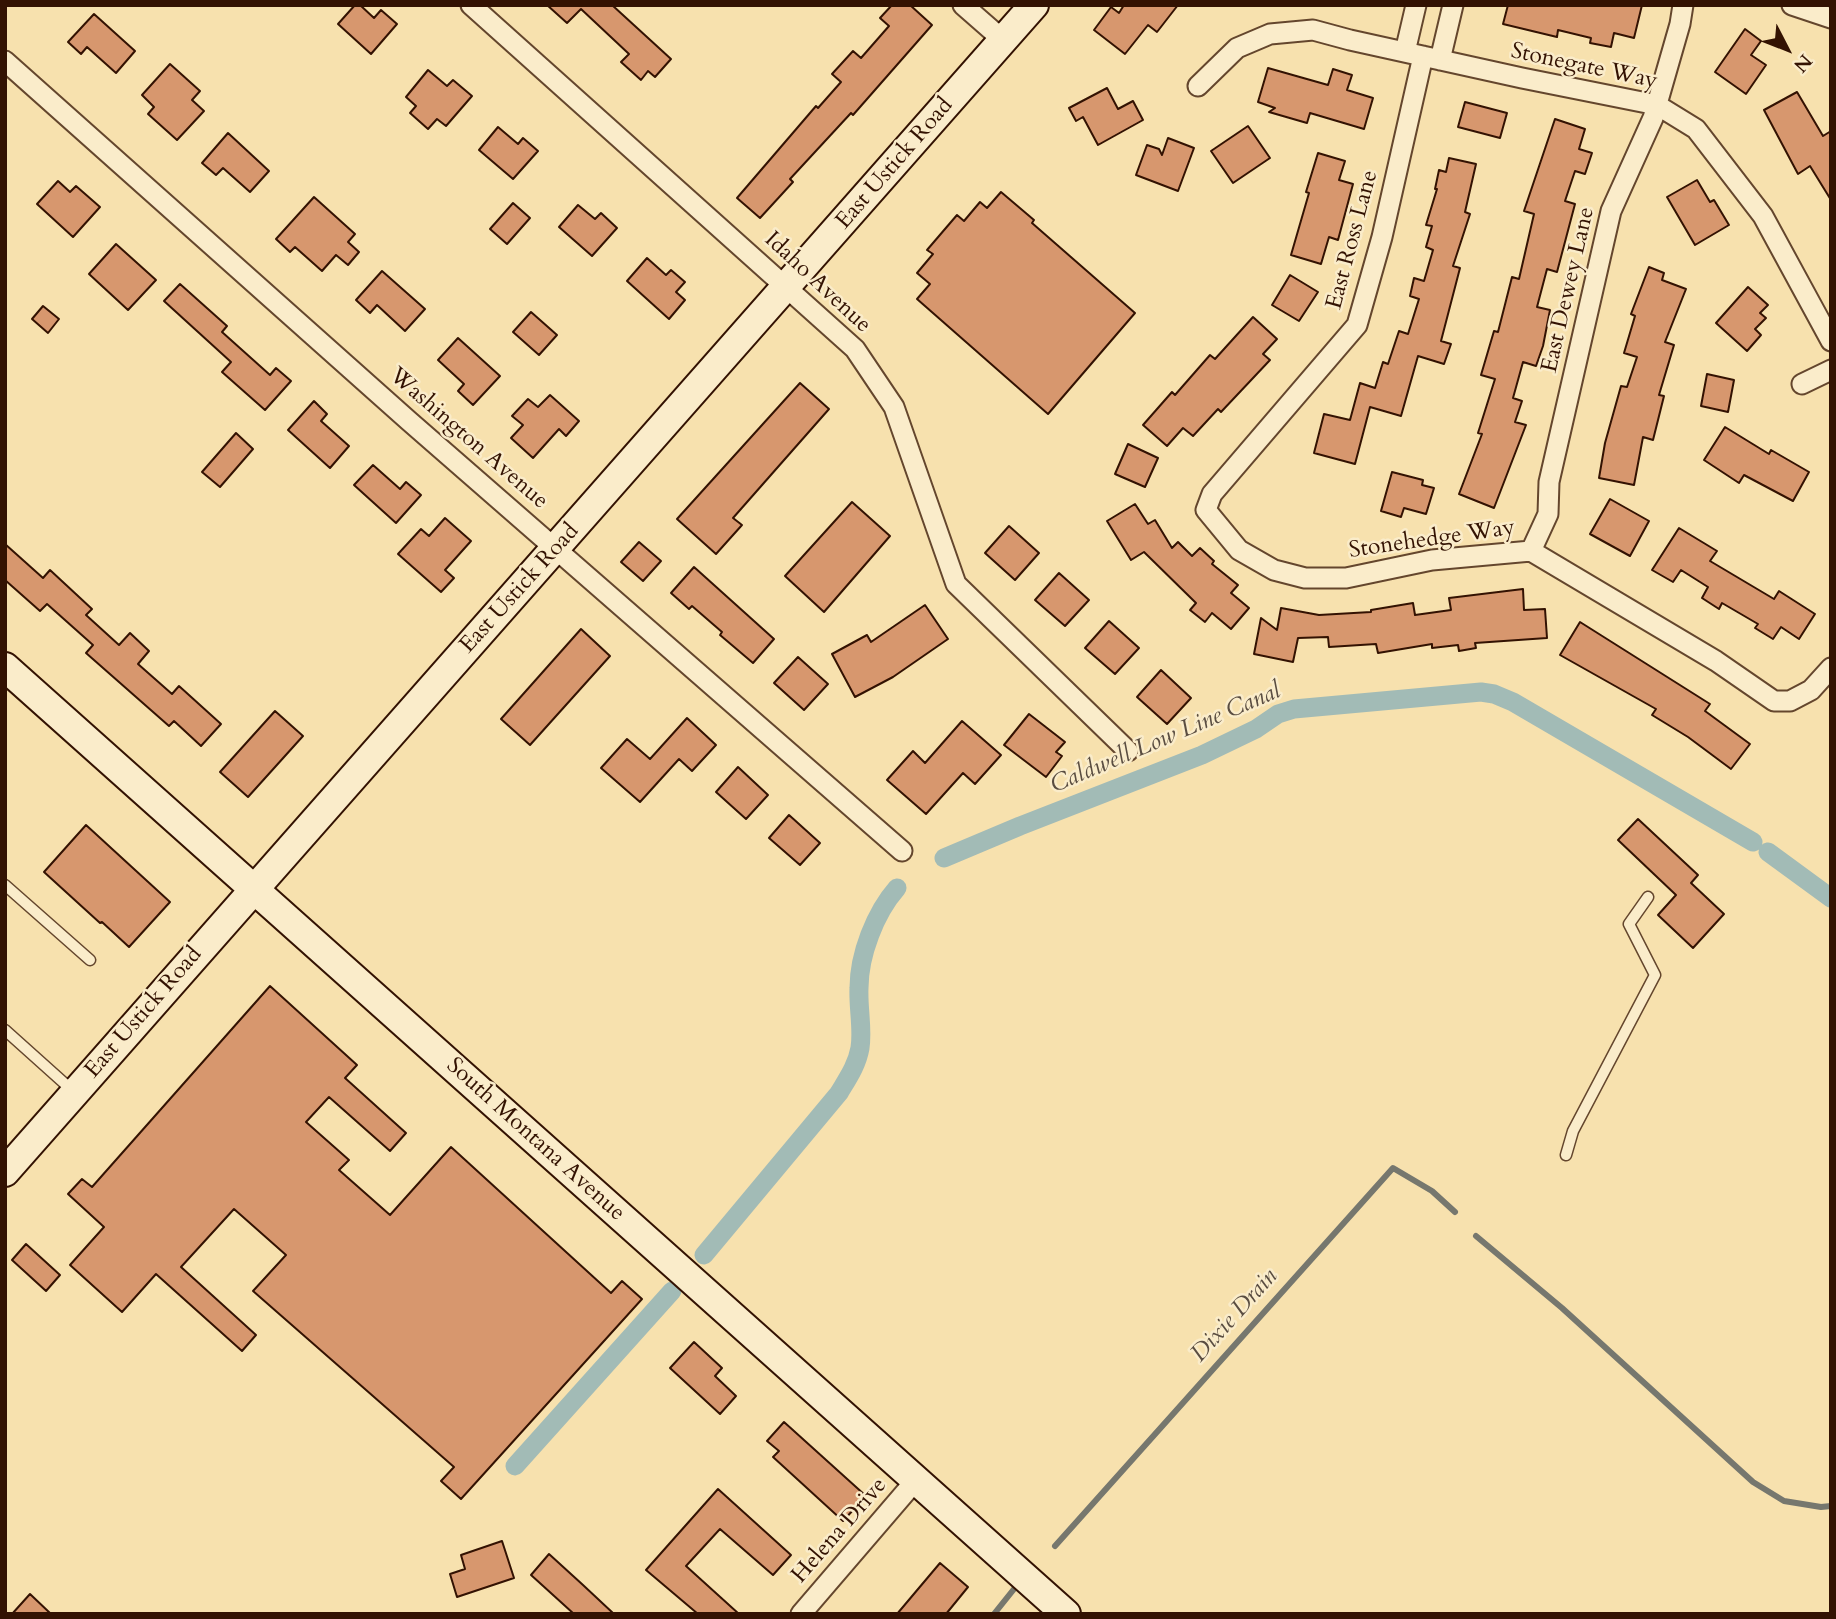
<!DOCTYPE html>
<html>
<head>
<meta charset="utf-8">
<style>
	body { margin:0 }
	#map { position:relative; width:1836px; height:1619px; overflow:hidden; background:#f7e1ae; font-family:Cardo,serif }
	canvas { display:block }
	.frame { position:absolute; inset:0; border:7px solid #331202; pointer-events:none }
	.north { position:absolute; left:1752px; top:14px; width:70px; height:70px; -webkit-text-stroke:5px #faecca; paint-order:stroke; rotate:132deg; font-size:19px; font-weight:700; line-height:28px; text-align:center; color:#331202 }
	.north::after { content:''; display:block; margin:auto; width:24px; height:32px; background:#331202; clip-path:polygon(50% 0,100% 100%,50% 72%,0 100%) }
</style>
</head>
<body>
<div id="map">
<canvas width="1836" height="1619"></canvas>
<div class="frame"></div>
<div class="north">N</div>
</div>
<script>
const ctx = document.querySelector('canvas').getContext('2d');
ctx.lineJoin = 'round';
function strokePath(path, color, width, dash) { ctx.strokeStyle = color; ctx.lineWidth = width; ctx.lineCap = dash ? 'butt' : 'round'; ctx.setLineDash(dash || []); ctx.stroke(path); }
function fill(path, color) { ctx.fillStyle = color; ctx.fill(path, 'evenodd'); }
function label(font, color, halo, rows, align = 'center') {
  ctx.font = font + ' Cardo,serif'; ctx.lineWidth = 5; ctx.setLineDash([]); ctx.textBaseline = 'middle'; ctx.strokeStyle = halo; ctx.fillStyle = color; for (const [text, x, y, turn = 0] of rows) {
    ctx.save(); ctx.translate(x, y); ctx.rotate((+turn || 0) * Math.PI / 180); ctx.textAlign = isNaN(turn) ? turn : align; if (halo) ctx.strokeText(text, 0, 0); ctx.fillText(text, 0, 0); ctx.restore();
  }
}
strokePath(new Path2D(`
	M1476,1236L1562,1308L1753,1482L1784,1501L1821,1507L1831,1506
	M1055,1546L1393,1168L1432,1191L1455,1212
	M994,1614L1014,1589`), '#76776e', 6);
strokePath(new Path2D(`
	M1768,852L1831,898
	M944,858L1020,826L1202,755L1256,729L1278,714L1294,709L1481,692L1494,694L1513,702L1753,842
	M704,1255L839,1093C848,1078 857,1065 860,1048C863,1029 858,1008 859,988C859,955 875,913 897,888
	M515,1466L672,1291`), '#a2bbb6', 19);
const building = new Path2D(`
	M355,5H360L374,18L381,10L397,24L371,54L338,24Z
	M547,5H612L671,59L655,77L648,71L641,80L621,62L629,54L581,9L567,23Z
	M892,5H910L932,25L853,115L851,113L790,179L793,182L760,218L737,198L816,106L818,108L841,82L832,74L853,51L861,58L889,26L880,18Z
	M1124,5H1178L1157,32L1148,25L1125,54L1094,30L1111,7L1119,13Z
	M1508,5H1642L1634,38L1614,33L1611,47L1590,43L1591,38L1558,30L1557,37L1503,24Z
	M94,14L135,51L116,73L87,47L81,54L68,42Z
	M1745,29L1761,41L1751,55L1766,65L1746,94L1715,72Z
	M170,64L200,91L192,100L204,111L177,140L148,114L154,107L142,95Z
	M1268,68L1328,85L1333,69L1352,75L1347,90L1373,98L1364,129L1310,113L1307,123L1269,112L1275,108L1258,102Z
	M428,70L447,86L453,80L472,96L446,126L437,119L428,129L410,113L416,106L406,97Z
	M1107,88L1118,109L1133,101L1143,120L1098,145L1083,117L1076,121L1069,108Z
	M1797,92L1823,136L1831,131V200L1810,166L1798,174L1764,110Z
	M1465,102L1507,113L1500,138L1458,127Z
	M1555,119L1585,129L1579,149L1592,153L1585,174L1575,171L1565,201L1575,204L1557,272L1547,269L1537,307L1550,310L1543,346L1536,366L1523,362L1513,398L1522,401L1515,422L1526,425L1494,508L1459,494L1482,434L1478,433L1495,379L1481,375L1494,331L1498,332L1512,277L1519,279L1534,214L1524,211Z
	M1248,126L1270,158L1233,183L1211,151Z
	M498,127L518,144L523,138L538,151L513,179L479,150Z
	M228,133L269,171L250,192L223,168L216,175L202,163Z
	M1168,138L1194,148L1178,191L1136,175L1147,145L1159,149L1162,155Z
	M1318,153L1345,161L1339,180L1353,184L1338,240L1329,237L1321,264L1291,255L1309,193L1306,192Z
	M1449,158L1476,164L1465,212L1470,214L1453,266L1460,268L1441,341L1451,344L1444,364L1418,356L1401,416L1370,407L1355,464L1314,453L1324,414L1350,420L1360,383L1375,388L1383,362L1388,364L1399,331L1408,334L1419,299L1410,296L1414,278L1424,281L1433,250L1426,247L1432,226L1426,225L1437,189H1435L1439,170L1446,172Z
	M1697,180L1710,202L1714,200L1729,225L1695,245L1667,197Z
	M58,181L70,192L76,186L100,207L73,237L37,204Z
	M1001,192L1034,220L1032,223L1135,313L1048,414L917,299L930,284L917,273L933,254L927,250L957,215L964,221L980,202L987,208Z
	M314,197L355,234L348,242L359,252L348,265L336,255L322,271L295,247L290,252L276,239Z
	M513,203L530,218L507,244L490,229Z
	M578,205L595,219L601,213L617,228L592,256L559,227Z
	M116,244L156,280L128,310L89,274Z
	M647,258L666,275L671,270L685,282L676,292L685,300L669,319L627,281Z
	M1649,267L1664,273L1662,280L1686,289L1665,342L1674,345L1659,395L1664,396L1653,440L1643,437L1634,485L1599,478L1605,443L1621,386L1627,387L1637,357L1624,353L1635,316L1631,314Z
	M382,271L425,309L405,331L377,305L370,313L356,300Z
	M1290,275L1318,292L1299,321L1272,305Z
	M180,284L227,326L222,332L270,375L276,368L291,381L265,410L222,372L231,362L164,301Z
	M1748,287L1768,305L1760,313L1766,318L1755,329L1761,335L1747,351L1716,323Z
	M43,306L59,319L48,333L32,319Z
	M531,312L557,335L539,355L513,332Z
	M1253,317L1277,339L1263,354L1270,360L1221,412L1218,409L1193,436L1183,428L1167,446L1143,425L1172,392L1175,395L1210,355L1215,359Z
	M458,338L500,376L473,405L458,391L464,384L438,360Z
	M1707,374L1734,380L1728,412L1701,406Z
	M800,383L829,409L733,518L742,525L716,554L677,519Z
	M550,395L579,421L566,436L559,429L533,458L511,438L523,425L512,416L528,399L538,407Z
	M314,401L327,414L321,421L349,446L330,468L288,430Z
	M1725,427L1769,454L1771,450L1809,472L1793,501L1744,475L1739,483L1704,460Z
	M236,433L253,449L220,487L202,472Z
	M1128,444L1158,458L1145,487L1115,474Z
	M373,465L400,489L406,482L421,495L396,523L354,485Z
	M1392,472L1423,480L1422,485L1434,488L1426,514L1404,508L1401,517L1381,511Z
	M1610,499L1649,521L1630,556L1590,534Z
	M852,502L890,536L824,612L785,576Z
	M1135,504L1148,524L1155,520L1172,548L1178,542L1192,556L1200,548L1214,561L1212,564L1238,585L1231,593L1249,608L1231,629L1212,613L1205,622L1190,610L1196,603L1144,552L1131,560L1107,521Z
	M445,518L471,541L445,570L454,578L441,592L398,554L421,529L429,536Z
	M1009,526L1039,553L1015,580L985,553Z
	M1679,528L1717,551L1710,561L1774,599L1779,591L1815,614L1799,639L1781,627L1773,639L1755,628L1758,624L1722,603L1719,609L1702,598L1708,587L1681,570L1673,582L1652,570Z
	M639,542L661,561L643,581L621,562Z
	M5,544L43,578L50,570L92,609L86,615L119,645L130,633L149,651L138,664L172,694L179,686L221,724L201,746L174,721L169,726L86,653L93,645L47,604L40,611L5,580Z
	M694,567L774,639L753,663L720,635L722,632L692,606L689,609L671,593Z
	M1059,573L1089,600L1065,626L1035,600Z
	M1523,589L1524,610L1545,609L1547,638L1475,643L1476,648L1459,651L1458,645L1432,648V644L1378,653L1376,644L1329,647L1328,637L1298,638L1293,662L1254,654L1261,618L1277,630L1281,608L1319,615L1371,612V610L1413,603L1415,615L1451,610L1449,598Z
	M925,605L948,639L893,677L855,697L832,654L867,635L871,642Z
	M1109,621L1139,648L1115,674L1085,648Z
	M1580,622L1710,704L1705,711L1750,744L1731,769L1688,737L1652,715L1656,709L1560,655Z
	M581,629L610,656L530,745L501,719Z
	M798,657L828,684L804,710L774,683Z
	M1161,670L1191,698L1167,724L1137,697Z
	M275,711L303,736L248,797L220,772Z
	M1029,714L1065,742L1056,752L1062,756L1046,777L1004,745Z
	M687,718L716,745L692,771L679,759L640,802L601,768L627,739L650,759Z
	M962,721L1001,755L975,784L963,773L926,814L887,780L913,751L925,763Z
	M738,767L768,795L746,819L716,792Z
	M789,815L820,843L800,865L769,838Z
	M1638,819L1698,875L1691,883L1724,914L1693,948L1658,915L1676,895L1618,840Z
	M86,825L170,902L129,947L102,922L100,923L44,872Z
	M270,986L357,1065L345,1078L406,1133L390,1151L329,1097L306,1122L349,1160L339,1170L390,1215L451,1147L611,1293L622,1281L642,1299L461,1499L441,1481L454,1467L253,1291L286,1255L234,1209L181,1267L256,1335L242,1351L156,1274L122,1312L70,1265L104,1227L68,1194L82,1179L92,1187Z
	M26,1244L60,1275L46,1291L12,1260Z
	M694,1342L722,1368L715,1376L736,1396L720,1414L670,1368Z
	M784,1422L866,1496L843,1521L773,1457L779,1451L767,1441Z
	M718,1489L791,1555L773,1575L720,1529L686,1566L739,1614H698L646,1570Z
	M502,1541L514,1578L457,1597L450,1574L465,1569L461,1555Z
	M549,1554L583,1585L614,1614H574L531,1575Z
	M940,1563L968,1587L946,1614H897Z
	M30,1594L51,1614H12Z`);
fill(building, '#d7976e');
strokePath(building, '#331202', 2);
const lane = new Path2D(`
	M5,885L90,960
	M5,1030L73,1091
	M1566,1155L1573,1131L1655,975L1629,924L1648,897`);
const street = new Path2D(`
	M471,5L855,349L894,407L956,584L1128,751
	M963,5L1003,40
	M1792,5L1831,18
	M1405,52L1416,5
	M1423,56L1382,237L1357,325L1212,494L1206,510L1239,550L1274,570L1305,578H1346L1432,560L1531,551L1716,661L1774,701H1790L1811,690L1831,668
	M1440,60L1453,5
	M5,61L409,421L902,851
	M1198,86L1237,48L1270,34L1313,30L1350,40L1522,78L1657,105L1696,129L1763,216L1831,341
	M1802,384L1831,370
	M1531,551L1548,514L1549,482L1611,211L1653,118L1680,24L1683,5
	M801,1614L916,1480`);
const secondary = new Path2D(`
	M5,667L1066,1614
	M5,1172L1034,5`);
strokePath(lane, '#64462d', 13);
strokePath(street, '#64462d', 23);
strokePath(secondary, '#331202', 32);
strokePath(lane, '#faecca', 10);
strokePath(street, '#faecca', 19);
strokePath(secondary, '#faecca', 28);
label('23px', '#331202', '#faecca', [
	["Stonegate Way",1584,67,12],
	["East Ustick Road",895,164,-49],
	["East Ross Lane",1353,240,-75],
	["Idaho Avenue",817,283,43],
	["East Dewey Lane",1569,290,-77],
	["Washington Avenue",468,439,41],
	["Stonehedge Way",1432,540,-8],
	["East Ustick Road",520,589,-48],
	["East Ustick Road",144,1013,-49],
	["South Montana Avenue",535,1140,42],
	["Helena Drive",840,1531,-49]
]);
label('italic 24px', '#5a4d41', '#faecca', [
	["Caldwell Low Line Canal",1166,739,-23],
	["Dixie Drain",1235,1316,-48]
]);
</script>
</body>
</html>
